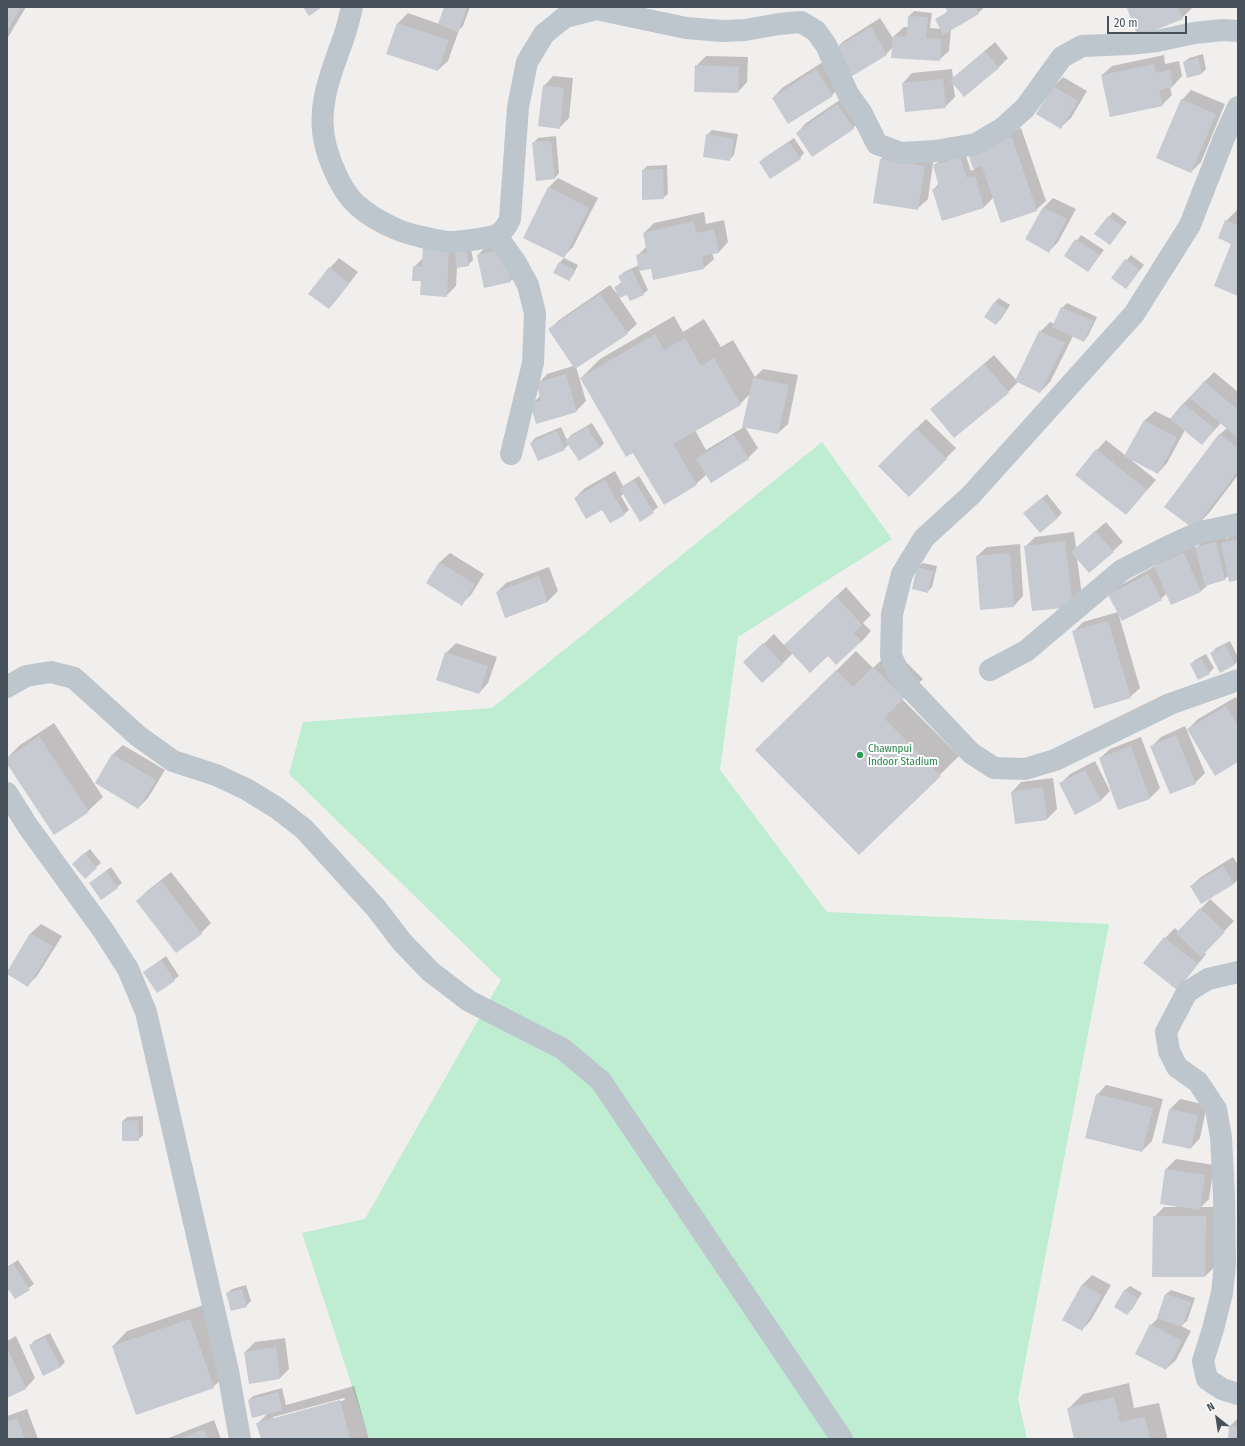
<!DOCTYPE html>
<html>
<head>
<meta charset="utf-8">
<style>
	body { margin:0 }
	#map { position:relative; width:1245px; height:1446px; overflow:hidden; background:#f1eeee; font-family:"Fira Sans Condensed",sans-serif }
	canvas { display:block }
	.frame { position:absolute; inset:0; border:8px solid #47515b; pointer-events:none }
	.north { position:absolute; left:1197px; top:1398px; width:40px; height:40px; -webkit-text-stroke:3px #fff; paint-order:stroke; rotate:330deg; font-size:11px; font-weight:700; line-height:16px; text-align:center; color:#47515b }
	.north::after { content:''; display:block; margin:auto; width:14px; height:18px; background:#47515b; clip-path:polygon(50% 0,100% 100%,50% 72%,0 100%) }
	.scale { position:absolute; left:1107px; top:16px; width:80px; height:18px; box-sizing:border-box; border:2px solid #47515b; border-top:0; padding-left:5px; font-size:12px; line-height:14px; white-space:nowrap; color:#47515b; -webkit-text-stroke:3px #fff; paint-order:stroke }
</style>
</head>
<body>
<div id="map">
<canvas width="1245" height="1446"></canvas>
<div class="frame"></div>
<div class="north">N</div>
<div class="scale">20 m</div>
</div>
<script>
const ctx = document.querySelector('canvas').getContext('2d');
ctx.lineJoin = 'round';
function fill(path, color) { ctx.fillStyle = color; ctx.fill(path, 'evenodd'); }
function strokePath(path, color, width, dash) { ctx.strokeStyle = color; ctx.lineWidth = width; ctx.lineCap = dash ? 'butt' : 'round'; ctx.setLineDash(dash || []); ctx.stroke(path); }
function label(font, color, halo, rows, align = 'center') {
  ctx.font = font + ' "Fira Sans Condensed",sans-serif'; ctx.lineWidth = 4; ctx.setLineDash([]); ctx.textBaseline = 'middle'; ctx.strokeStyle = halo; ctx.fillStyle = color; for (const [text, x, y, turn = 0] of rows) {
    ctx.save(); ctx.translate(x, y); ctx.rotate((+turn || 0) * Math.PI / 180); ctx.textAlign = isNaN(turn) ? turn : align; if (halo) ctx.strokeText(text, 0, 0); ctx.fillText(text, 0, 0); ctx.restore();
  }
}
fill(new Path2D(`
	M822,442L892,539L738,637L720,770L827,912L1109,924L1018,1399L1027,1439H371L368,1435L302,1233L365,1219L501,980L289,774L303,722L492,708Z`), '#beedd1');
fill(new Path2D(`
	M7,7H26L7,39Z
	M446,7H470L463,26L459,30L448,61L438,70L388,53L398,23L408,13L439,24Z
	M946,7H982L983,9L978,13L951,29L949,51L939,60L893,47L886,54L834,50L844,41L880,18L894,40V36L904,27H909V16L914,11L932,13L930,28L942,29L936,20L948,11Z
	M1129,7H1191L1192,8L1182,18Z
	M995,42L1008,58L999,67L964,95L953,82L955,97L945,107L903,83L912,73L952,69L953,78Z
	M1203,54L1206,69L1202,73L1184,62L1189,58Z
	M1164,55L1165,64L1179,61L1182,76L1173,86L1170,87L1172,95L1162,105L1102,75L1112,66Z
	M706,56L748,57L747,82L738,92L696,66Z
	M826,60L842,85L832,95L773,98L782,88Z
	M553,76L573,78L569,118L559,128L544,86Z
	M1063,77L1087,91L1071,118L1061,127L1054,86Z
	M1191,90L1225,104L1201,162L1191,172L1182,100Z
	M847,95L863,119L853,128L797,133L806,123Z
	M1021,128L1046,201L1036,210L993,198L984,207L943,220L934,189L939,183L934,165L939,161L965,153L971,171L975,169L969,153L987,140Z
	M712,130L738,134L734,155L729,160L707,135Z
	M556,136L559,173L555,178L533,143L538,138Z
	M794,138L804,153L800,158L760,162L764,158Z
	M890,150L934,156L928,199L918,208L880,160Z
	M667,165L668,194L663,198L643,170L647,166Z
	M558,178L598,198L573,247L563,257L548,188Z
	M1053,198L1076,209L1058,242L1049,251L1027,239L1044,207Z
	M1238,209V295L1232,243L1226,221Z
	M704,212L706,224L724,220L728,242L719,252L712,253L714,259L704,268H652L639,270L648,290L643,294H627L619,297L637,324L627,333L576,367L586,401L576,411L531,405L541,395L538,384L547,374L573,366L549,330L559,320L610,285L618,295H619L615,287L622,282L619,277L624,272L639,265L637,256L647,246L644,233L654,223Z
	M1113,212L1127,222L1110,244L1109,217Z
	M1081,235L1104,250L1088,271L1065,256Z
	M513,240L520,272L510,281L478,255L487,245Z
	M470,243L473,260L468,265L457,267L456,286L446,296L422,280L414,267L424,257Z
	M1131,255L1144,265L1130,283L1112,278Z
	M339,258L358,272L338,298L329,308L330,268Z
	M564,258L578,265L573,275L569,280L560,262Z
	M999,298L1010,305L1001,319L996,324L985,317L995,302Z
	M1067,303L1097,317L1088,336L1084,341L1073,336L1050,382L1040,392V332L1050,322L1055,324L1062,308Z
	M674,316L683,332L704,319L721,347L733,340L755,377L763,369L798,375L788,424L778,433L745,427L758,448L748,458L711,481L707,474L696,484L634,451L581,378L600,359ZM750,394L744,427L706,450L695,430L740,404Z
	M994,355L1018,382L1008,392L931,409Z
	M1214,372L1238,392V475L1209,513L1194,528L1166,506L1220,434L1227,428L1221,423L1202,444L1185,430L1167,463L1158,473L1130,459L1156,480L1126,514L1097,450L1106,440L1125,455L1145,420L1155,411L1171,419L1184,403Z
	M926,419L956,448L909,496L879,466Z
	M592,423L604,443L600,448L569,444L564,449L531,443L535,438L561,427L567,440L571,435Z
	M615,471L623,486L639,476L658,507L641,521L624,493L621,496L629,510L624,514L603,510L575,498L585,488Z
	M1047,494L1062,513L1057,518L1029,508Z
	M1106,522L1123,542L1113,551L1077,558L1082,596L1072,606L1025,547L1035,537L1074,532L1076,548Z
	M1238,532V579L1229,575L1225,579L1209,584L1201,591L1171,604L1167,593L1161,599L1119,616L1140,688L1130,697L1073,632L1083,622L1118,612L1109,595L1119,586L1155,566L1165,556L1194,544L1196,548L1206,538L1225,533L1227,539L1232,533Z
	M1020,544L1023,596L1014,606L977,556L987,547Z
	M450,553L484,574L471,595L461,604L427,583L440,562Z
	M923,563L937,566L932,587L927,592L918,567Z
	M549,567L558,591L548,601L505,617L497,592L506,583Z
	M846,587L871,615L863,623L871,631L862,641L828,655L793,653L782,664L754,653L774,634L784,645Z
	M1230,641L1238,657V661L1235,664L1221,671L1211,653L1216,648Z
	M456,643L497,657L488,683L479,693L446,653Z
	M893,649L923,679L902,699L959,756L859,854L756,750L856,651L873,668Z
	M1206,654L1214,668L1209,673L1198,679L1191,664L1195,660Z
	M1236,697L1238,701V761L1188,729L1198,719Z
	M54,723L103,797L88,811L7,762V758L20,745Z
	M1185,726L1205,773L1195,783L1151,747L1161,737Z
	M1141,737L1160,788L1150,798L1119,809L1100,758L1110,749Z
	M123,745L165,770L148,798L138,808L96,783L113,754Z
	M1095,761L1110,791L1100,801L1060,784L1070,774Z
	M1053,778L1057,809L1047,819L1012,792L1021,782Z
	M90,849L101,863L96,867L78,859Z
	M1233,857L1238,865V879L1234,884L1191,886L1201,877Z
	M111,867L122,883L102,899L90,883Z
	M171,872L211,923L201,933L137,901L147,891Z
	M1210,899L1234,921L1204,952L1206,954L1186,979L1177,988L1165,938L1175,928L1179,932Z
	M41,924L62,936L37,976L28,985L7,973L31,933Z
	M166,956L179,976L157,992L144,972Z
	M1106,1085L1163,1099L1152,1141L1142,1151L1097,1095Z
	M1180,1099L1207,1105L1200,1138L1191,1148L1164,1142L1170,1109Z
	M143,1116V1135L138,1140L123,1121L127,1117Z
	M1176,1159L1214,1165L1209,1199L1201,1207H1215V1267L1205,1276L1154,1217L1164,1207H1177L1166,1169Z
	M18,1260L34,1284L15,1298L10,1289L7,1292V1267Z
	M1092,1275L1111,1285L1091,1320L1082,1330V1285Z
	M246,1285L251,1301L246,1306L227,1293L232,1289Z
	M1130,1286L1142,1293L1132,1309L1127,1314L1115,1306L1125,1290Z
	M1171,1290L1195,1298L1187,1321L1181,1326L1191,1331L1176,1360L1166,1369L1151,1325L1158,1318L1166,1294Z
	M204,1305L228,1373L213,1387L113,1346L127,1331Z
	M50,1333L65,1362L60,1367L30,1346L34,1341Z
	M16,1336L35,1378L26,1388L7,1397V1341Z
	M285,1338L289,1369L280,1378L245,1352L255,1342Z
	M1129,1383L1134,1408L1159,1403L1167,1437L1165,1439H1075L1068,1409L1083,1394Z
	M354,1386L369,1439H262L257,1424L268,1413L249,1400L253,1396L282,1388L286,1405ZM344,1398L345,1400L273,1420V1417Z
	M27,1409L38,1439H7V1416Z
	M1238,1418V1439H1229L1230,1426Z
	M214,1420L221,1439H166Z`), '#0003');
fill(new Path2D(`
	M7,7H21L7,31Z
	M303,7H322L309,16Z
	M444,7H467L458,32L438,24Z
	M945,7H975L979,14L943,35L935,19L948,12Z
	M1129,7H1178L1183,19L1138,37L1127,8Z
	M908,16L928,17L926,38L941,39L940,61L891,58L893,36L907,37Z
	M397,23L449,40L438,71L386,54Z
	M871,27L887,55L849,78L833,50Z
	M985,51L999,68L964,97L950,80Z
	M1198,58L1202,74L1187,78L1183,62Z
	M1154,64L1156,73L1170,70L1173,87L1159,90L1163,106L1110,117L1101,75Z
	M695,65L739,67L738,93L694,92Z
	M816,69L833,96L788,124L772,98Z
	M943,79L946,108L905,112L902,83Z
	M543,85L564,88L560,129L538,126Z
	M1053,86L1078,101L1061,129L1036,114Z
	M1181,99L1216,114L1191,173L1156,158Z
	M837,104L854,129L812,157L796,133Z
	M706,134L734,139L730,161L703,157Z
	M1012,137L1037,211L1001,223L982,166L973,169L968,153Z
	M551,141L555,179L536,181L532,142Z
	M789,142L801,159L770,179L759,162Z
	M960,157L967,178L975,176L984,208L942,221L932,189L939,187L933,165Z
	M880,159L925,166L918,210L873,203Z
	M663,169L664,199L642,200V170Z
	M548,187L589,208L564,258L523,238Z
	M1043,207L1067,219L1049,253L1025,239Z
	M1108,216L1123,227L1110,245L1094,234Z
	M1225,220L1238,225V296L1214,286L1231,244L1218,238Z
	M694,221L696,233L714,229L719,253L702,256L704,269L653,280L651,269L639,271L636,255L647,253L643,233Z
	M1075,239L1100,255L1088,272L1064,256Z
	M423,246L449,247L447,297L420,295L421,281H412L413,266L422,267Z
	M466,247L469,266L457,268L454,249Z
	M504,249L511,282L484,288L477,255Z
	M1125,259L1140,270L1126,289L1111,278Z
	M559,262L575,270L569,281L553,273Z
	M329,267L349,283L329,309L308,294Z
	M632,270L644,295L630,301L627,295L619,298L614,287L622,284L618,276Z
	M600,294L628,334L575,369L548,329Z
	M994,302L1006,309L996,325L984,317Z
	M1061,307L1093,321L1084,342L1052,327Z
	M1039,331L1065,343L1040,393L1015,381Z
	M655,334L664,350L685,338L701,366L714,358L741,405L673,444L697,485L664,505L633,453L626,457L580,378Z
	M984,364L1009,393L954,438L930,409Z
	M566,374L577,412L536,424L530,404L541,401L536,383Z
	M753,378L789,385L778,434L742,427Z
	M1204,381L1238,410V438L1190,398Z
	M1183,403L1215,429L1202,445L1170,419Z
	M1144,420L1177,438L1158,474L1124,456Z
	M587,427L600,448L579,461L565,440Z
	M916,428L947,459L909,497L878,466Z
	M557,431L565,450L538,461L530,443Z
	M1219,434L1238,448V471L1194,529L1164,507Z
	M734,435L749,459L711,483L696,459Z
	M1096,449L1147,490L1126,515L1075,475Z
	M605,480L625,515L610,523L602,510L586,519L574,498Z
	M634,480L654,513L640,522L620,489Z
	M1042,498L1058,518L1040,533L1023,513Z
	M1095,531L1114,552L1089,573L1071,552Z
	M1238,539V580L1229,582L1221,543Z
	M1065,541L1073,607L1032,611L1024,546Z
	M1216,542L1225,580L1205,586L1195,547Z
	M1010,553L1014,607L980,610L976,556Z
	M1184,553L1201,592L1171,605L1154,566Z
	M439,562L475,584L462,606L426,583Z
	M917,567L933,571L928,593L912,589Z
	M1148,574L1162,600L1122,621L1108,595Z
	M539,576L548,602L505,618L496,592Z
	M836,596L862,625L854,633L862,641L836,665L828,656L810,673L784,645Z
	M1108,621L1131,698L1094,709L1072,631Z
	M763,643L783,664L762,683L743,662Z
	M1225,645L1235,665L1220,673L1210,653Z
	M445,652L488,666L479,694L436,680Z
	M1201,658L1210,674L1198,680L1190,664Z
	M873,667L904,698L884,718L941,776L859,855L755,750L836,670L853,687Z
	M1226,706L1238,726V762L1215,776L1187,729Z
	M1176,735L1196,784L1170,794L1150,746Z
	M39,736L89,812L54,835L7,764V758Z
	M1131,746L1150,799L1118,810L1099,758Z
	M112,754L156,780L138,809L95,783Z
	M1085,770L1101,801L1075,815L1059,783Z
	M1043,787L1047,820L1015,824L1011,792Z
	M84,853L97,868L85,879L72,864Z
	M1223,866L1234,884L1201,904L1190,886Z
	M106,871L118,888L101,900L89,883Z
	M161,881L202,934L176,953L136,901Z
	M1200,908L1225,932L1201,957L1176,933Z
	M30,933L53,946L28,987L7,974V972Z
	M1164,937L1198,964L1177,990L1143,963Z
	M161,960L175,981L157,993L143,972Z
	M1096,1094L1153,1108L1142,1152L1085,1138Z
	M1169,1109L1198,1115L1191,1149L1162,1143Z
	M138,1120L139,1141H122V1121Z
	M1165,1169L1205,1175L1200,1210L1160,1204Z
	M1153,1216H1206L1205,1277H1152Z
	M13,1264L30,1290L15,1299L7,1287V1268Z
	M1082,1284L1102,1295L1082,1331L1062,1320Z
	M242,1289L247,1307L231,1311L226,1293Z
	M1124,1290L1138,1298L1127,1315L1114,1307Z
	M1165,1294L1191,1302L1182,1327L1157,1318Z
	M190,1319L214,1388L136,1415L112,1346Z
	M1150,1324L1182,1341L1166,1370L1135,1354Z
	M45,1337L61,1367L43,1376L29,1345Z
	M7,1347L26,1389L7,1398Z
	M276,1347L280,1379L249,1384L244,1352Z
	M278,1392L282,1410L252,1418L248,1400Z
	M1114,1397L1120,1422L1145,1417L1150,1439H1074L1067,1408Z
	M340,1400L350,1439H261L256,1423Z
	M17,1418L25,1439H7V1422Z
	M1229,1426L1238,1427V1439H1228Z
	M204,1429L208,1439H180Z`), '#c8cad1');
strokePath(new Path2D(`
	M352,7C349,20 346,33 341,45C329,78 316,111 326,147C331,166 343,193 357,205C368,215 382,223 396,229C407,234 437,241 449,242C458,242 489,238 497,235C504,231 507,226 510,219L518,107L527,62L544,34L565,17L596,9L686,28L722,31L745,30L779,24L801,22L816,31L826,45L848,94L861,112L877,144L901,153L935,151L976,144L1003,128L1025,108L1062,57L1082,46L1129,44L1157,41L1194,33L1223,30L1238,31
	M1238,107L1224,138L1190,225L1134,314L971,495L924,538L902,574L892,614L891,656L903,681L971,753L994,768L1025,769L1055,760L1170,704L1238,680
	M496,235L516,263L528,285L535,313L533,363L511,454
	M990,670L1026,651L1122,570L1167,547L1200,532L1238,524
	M7,687L26,676L51,672L74,678L138,736L173,761L216,775L246,789L277,808L304,829L376,908L402,942L431,972L469,1001L563,1049L601,1081L842,1439
	M7,793L27,825L103,930L128,969L146,1012L228,1371L240,1439
	M1238,972L1208,979L1187,992L1166,1032L1169,1051L1177,1067L1198,1082L1216,1109L1221,1137L1224,1196L1225,1264L1222,1293L1213,1329L1203,1361L1207,1379L1222,1389L1238,1394`), '#bdc6cd', 22);
for (const [x, y, r, color] of [
	[860,755,4,"#2e9e5b"]
]) { const dot = new Path2D(); dot.arc(x, y, r, 0, 2 * Math.PI); ctx.fillStyle = color; ctx.fill(dot); strokePath(dot, '#fff', 1.5); }
label('11px', '#27864d', '#fff', [
	["Chawnpui",868,749],
	["Indoor Stadium",868,762]
], 'left');
</script>
</body>
</html>
